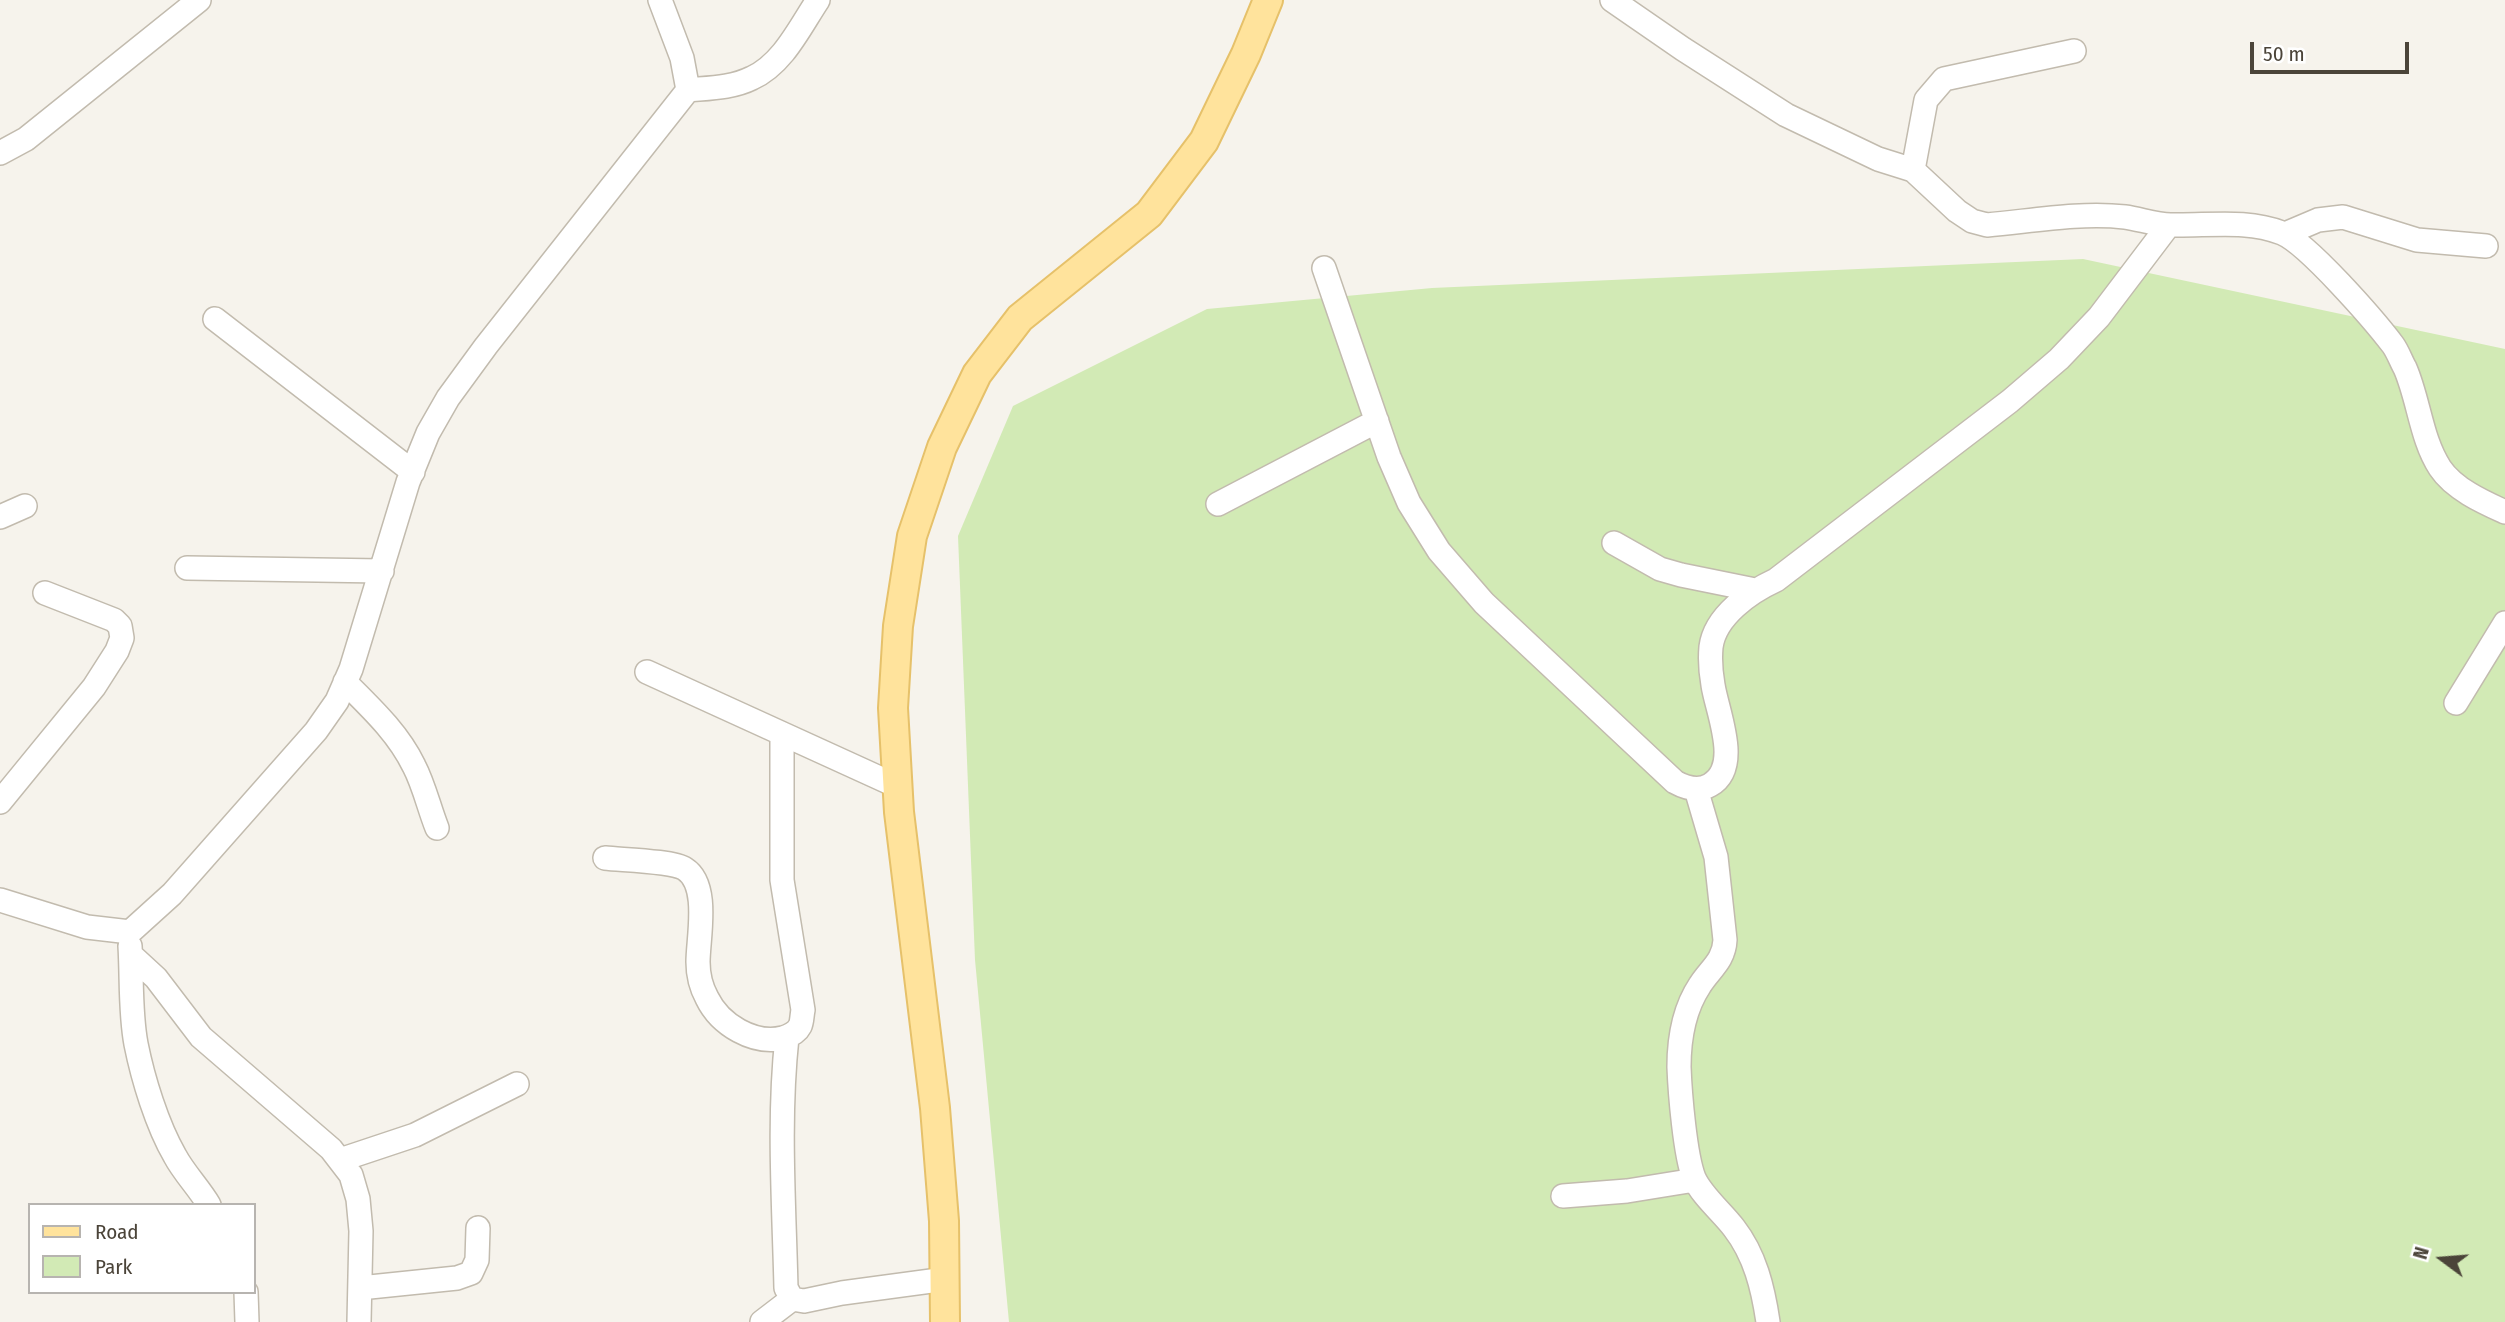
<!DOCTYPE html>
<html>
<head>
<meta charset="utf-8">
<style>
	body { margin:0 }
	#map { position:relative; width:2505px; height:1322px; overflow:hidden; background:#f6f3ec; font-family:"Fira Sans Condensed",sans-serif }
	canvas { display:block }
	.legend { position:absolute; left:28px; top:1203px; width:228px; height:91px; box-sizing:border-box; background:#fff; border:2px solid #b7b4b0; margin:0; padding:9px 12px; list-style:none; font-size:21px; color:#4b4439 }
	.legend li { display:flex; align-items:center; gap:14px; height:35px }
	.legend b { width:35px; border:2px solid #b7b4b0 }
	.north { position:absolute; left:2407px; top:1224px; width:70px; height:70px; -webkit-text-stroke:5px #fff; paint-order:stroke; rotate:286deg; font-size:19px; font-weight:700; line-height:28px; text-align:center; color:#4b4439 }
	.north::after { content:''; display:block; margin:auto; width:24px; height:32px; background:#4b4439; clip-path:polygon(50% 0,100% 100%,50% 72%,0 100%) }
	.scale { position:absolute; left:2250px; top:42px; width:159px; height:32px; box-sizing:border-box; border:4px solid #4b4439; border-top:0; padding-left:9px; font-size:21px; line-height:24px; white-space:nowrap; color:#4b4439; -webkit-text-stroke:5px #fff; paint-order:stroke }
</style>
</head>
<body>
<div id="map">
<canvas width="2505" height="1322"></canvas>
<ul class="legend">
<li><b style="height:9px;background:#ffe39c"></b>Road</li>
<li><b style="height:19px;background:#d2eab5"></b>Park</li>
</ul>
<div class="north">N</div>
<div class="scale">50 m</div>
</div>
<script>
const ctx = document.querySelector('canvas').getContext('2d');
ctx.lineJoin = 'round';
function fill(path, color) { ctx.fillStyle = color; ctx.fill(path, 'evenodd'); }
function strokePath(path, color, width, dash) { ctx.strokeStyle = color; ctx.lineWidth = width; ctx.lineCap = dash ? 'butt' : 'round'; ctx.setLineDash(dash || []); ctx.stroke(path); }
fill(new Path2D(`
	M2083,259L2505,349V1322H1009L975,960L958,536L1013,406L1207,309L1432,288Z`), '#d2eab5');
const minor = new Path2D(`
	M1612,0L1683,49L1786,115L1878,159L1913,170L1957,211L1972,221L1987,225C2032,221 2080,212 2125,217C2140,219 2156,225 2171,225C2208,226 2247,219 2282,233C2308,244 2374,320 2393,345C2398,352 2401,361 2405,368C2419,400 2421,439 2440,468C2454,489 2483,502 2505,512
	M688,90C709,88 732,88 752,78C783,64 800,27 818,0
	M0,153L26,139L199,0
	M1913,170L1926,100L1944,79L2074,51
	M2285,234L2318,220L2343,217L2417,240L2486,246
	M1324,268L1389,457L1409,503L1439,551L1484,603L1675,782C1686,788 1698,792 1710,785C1742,767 1717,712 1713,685C1711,674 1710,658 1711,647C1715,616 1750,592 1776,580L2010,401L2059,359L2099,317L2168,226
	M215,319L413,472
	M1218,504L1377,421
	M0,517L25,506
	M1614,543L1660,569L1681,575L1755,590
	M187,568L382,571
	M647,672L897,786
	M345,682C371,708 398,733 414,766C424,785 429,808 437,828
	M2456,703L2505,623
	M1696,789L1716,857L1725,940C1724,961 1710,969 1700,985C1684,1009 1679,1039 1679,1067C1680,1093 1685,1155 1694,1178C1702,1196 1722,1212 1734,1228C1755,1255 1763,1288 1768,1322
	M0,802L94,687L117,651L122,638L120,626L114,620L45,593
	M605,858C623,860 673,861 685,869C710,885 698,938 698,962C698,975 701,987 707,998C720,1025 754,1045 783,1038C789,1036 797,1032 800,1026C802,1022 802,1014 803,1010L782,880V734
	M0,900L87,927L130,932L172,894L316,731L337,701L351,669L408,482L428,433L448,398L486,346L688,90L682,58L660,0
	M130,946C132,978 130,1013 136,1044C143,1079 157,1125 175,1156C184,1173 199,1188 209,1205
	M131,955L156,978L201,1037L331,1149L351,1175L358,1199L361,1231L359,1322
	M787,1037C778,1120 784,1204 786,1288L792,1299L804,1301L842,1293L946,1279
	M340,1160L415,1135L517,1084
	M1563,1196L1627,1191L1695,1180
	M360,1288L457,1278L471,1273L477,1260L478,1228
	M246,1292L247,1322
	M762,1322L792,1299`);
const major = new Path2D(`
	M945,1322L944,1221L935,1108L899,812L893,708L898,626L912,536L942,447L977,374L1020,318L1149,214L1204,141L1246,54L1268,0`);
strokePath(minor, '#c2bbae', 26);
strokePath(major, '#e6c16a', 32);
strokePath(minor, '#fff', 23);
strokePath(major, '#ffe39c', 28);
</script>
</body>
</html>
